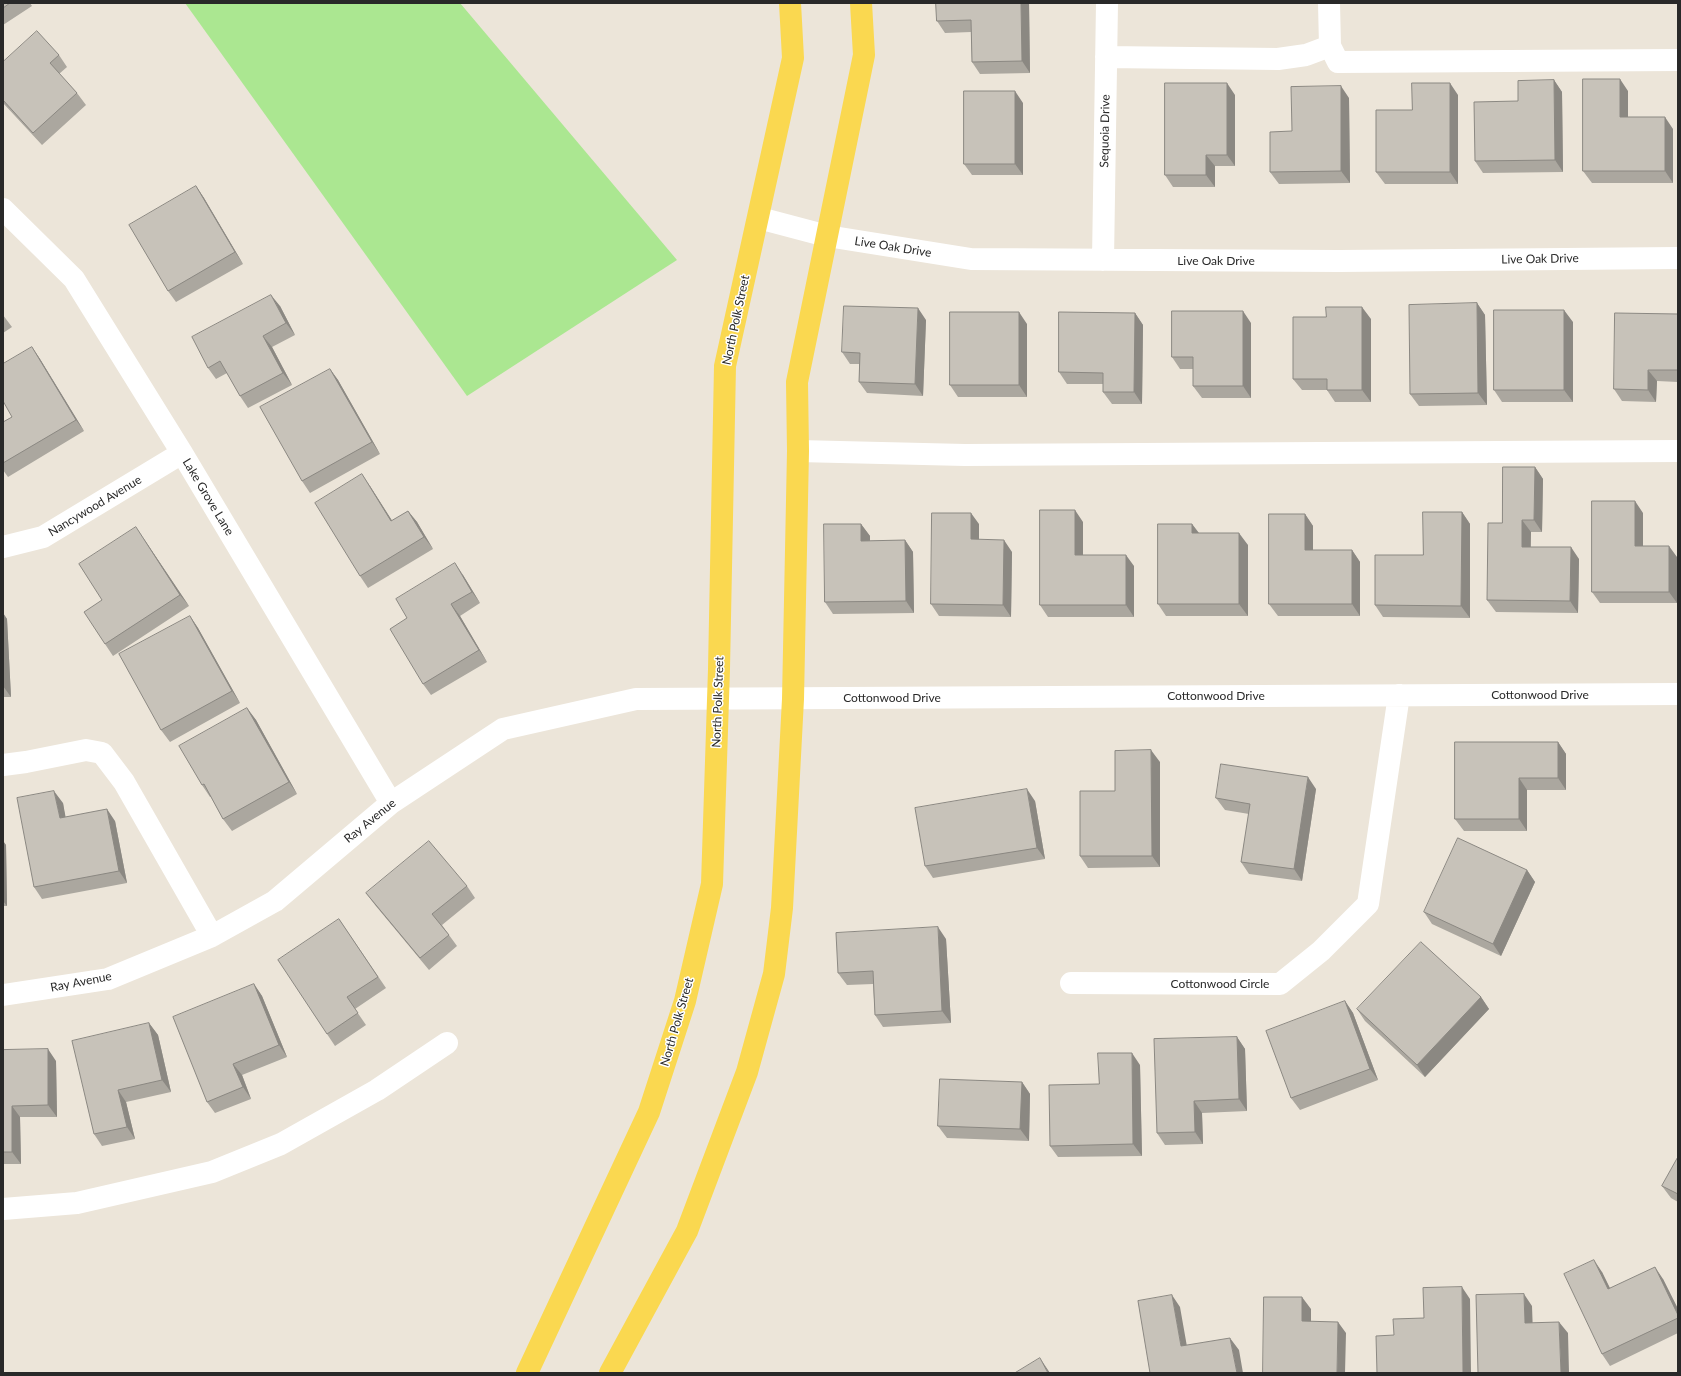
<!DOCTYPE html>
<html>
<head>
<meta charset="utf-8">
<style>
	body { margin:0 }
	#map { position:relative; width:1681px; height:1376px; overflow:hidden; background:#ece5d9; font-family:Lato,sans-serif }
	canvas { display:block }
	.frame { position:absolute; inset:0; border:4px solid #292929; pointer-events:none }
</style>
</head>
<body>
<div id="map">
<canvas width="1681" height="1376"></canvas>
<div class="frame"></div>
</div>
<script>
const ctx = document.querySelector('canvas').getContext('2d');
ctx.lineJoin = 'round';
function fill(path, color) { ctx.fillStyle = color; ctx.fill(path, 'evenodd'); }
function strokePath(path, color, width, dash) { ctx.strokeStyle = color; ctx.lineWidth = width; ctx.lineCap = dash ? 'butt' : 'round'; ctx.setLineDash(dash || []); ctx.stroke(path); }
function label(font, color, halo, rows, align = 'center') {
  ctx.font = font + ' Lato,sans-serif'; ctx.lineWidth = 3; ctx.setLineDash([]); ctx.textBaseline = 'middle'; ctx.strokeStyle = halo; ctx.fillStyle = color; for (const [text, x, y, turn = 0] of rows) {
    ctx.save(); ctx.translate(x, y); ctx.rotate((+turn || 0) * Math.PI / 180); ctx.textAlign = isNaN(turn) ? turn : align; if (halo) ctx.strokeText(text, 0, 0); ctx.fillText(text, 0, 0); ctx.restore();
  }
}
fill(new Path2D(`
	M185,3H460L677,260L467,396Z`), '#abe791');
strokePath(new Path2D(`
	M1329,3L1330,46L1338,62L1678,60
	M1106,57L1278,59L1306,55L1330,46
	M3,209L74,279L182,453L391,803
	M759,218L827,236L971,259L1339,261L1678,258
	M1103,260L1107,3
	M798,451L965,455L1678,451
	M3,547L43,537L182,453
	M3,765L26,762L86,750L102,753L124,782L212,936
	M1071,983L1280,984L1321,951L1368,904L1399,695
	M3,995L108,979L212,936L275,901L391,803L503,729L636,699L1678,694
	M3,1209L77,1203L212,1172L281,1144L377,1090L447,1043`), '#fff', 22);
strokePath(new Path2D(`
	M527,1373L649,1112L685,1001L712,884L719,669L725,366L793,58L790,3
	M610,1373L687,1231L747,1072L774,974L782,908L793,699L798,451L797,382L864,55L861,3`), '#fad850', 22);
fill(new Path2D(`
	M3,3H30L32,6L3,25Z
	M936,3H1029L1030,73L980,74L972,62L971,32L945,33L937,21Z
	M59,55L67,67L59,74L77,93L86,105L42,145L3,103V62Z
	M1554,80L1562,92L1563,172L1483,173L1475,161L1518,101Z
	M1628,91V117L1673,129V183H1592L1583,171Z
	M1235,95V166H1215V187H1173L1165,175Z
	M1458,95V184H1385L1376,172L1412,110Z
	M1349,98L1350,183L1279,184L1270,172L1292,131Z
	M1023,103V175H972L964,164Z
	M196,186L204,198L243,264L176,302L168,291Z
	M1477,303L1485,315L1487,405L1419,406L1410,394Z
	M280,306L295,335L272,347L292,385L248,408L240,396L227,373L216,379L208,368Z
	M1135,313L1143,325L1142,404H1112L1103,392V384H1067L1059,372Z
	M1678,314V382L1657,381L1656,402L1622,401L1614,389Z
	M3,315L12,327L3,333Z
	M1326,317L1371,319V402H1335L1327,390H1302L1293,379Z
	M926,320L923,396L867,393L859,382V364H850L842,352Z
	M1573,322V402H1502L1494,390Z
	M1251,323V398H1202L1193,386V369H1180L1172,357Z
	M1027,324V397H958L950,385Z
	M32,347L40,359L84,431L8,477L3,470V422L12,417Z
	M330,369L338,380L380,454L310,493L302,481Z
	M1535,467L1543,479L1542,532H1531V547L1579,559L1578,613L1496,612L1487,600L1502,523Z
	M370,486L392,521L408,511L417,522L433,549L368,588L360,576Z
	M1462,512L1470,524V618L1383,617L1375,605L1423,555Z
	M1643,513V546L1677,557V603H1600L1592,592Z
	M1305,514L1313,526V550H1352L1360,562V616H1278L1269,604Z
	M1083,522V555L1134,566V617H1048L1040,605Z
	M861,524L870,536V541L905,540L913,552L914,613L833,614L825,602Z
	M979,524V540L1012,552L1011,617L939,616L931,604Z
	M1192,524L1199,533L1248,545V616H1166L1158,604Z
	M144,539L189,606L113,656L105,644L102,600Z
	M463,575L480,603L460,616L487,662L431,695L423,684L407,618Z
	M3,613L7,619L11,697H3Z
	M190,616L198,628L240,703L170,742L161,730Z
	M247,708L256,720L297,794L232,831L223,819L211,797H210L202,785Z
	M1558,742L1566,754V790H1527V831H1464L1455,819Z
	M1160,762V867L1088,868L1080,856L1115,791Z
	M1316,789L1302,881L1249,874L1241,862L1249,814L1225,810L1216,798Z
	M1035,801L1045,859L933,878L925,866Z
	M63,803L65,817L115,821L127,883L42,899L34,887Z
	M3,841L6,845L7,906H3Z
	M1527,870L1535,882L1501,956L1432,924L1424,912Z
	M467,886L475,898L442,925L449,935L457,946L429,970L375,905L366,893Z
	M339,919L386,988L355,1009L366,1025L335,1046L327,1034Z
	M946,939L951,1023L883,1027L875,1015L873,984L847,985L838,973Z
	M254,984L262,996L287,1057L242,1075L251,1099L215,1113L207,1102Z
	M1481,997L1489,1009L1425,1077L1365,1021L1357,1009Z
	M1345,1001L1353,1013L1378,1080L1300,1110L1291,1098Z
	M149,1023L158,1035L171,1092L126,1102L135,1139L102,1146L94,1134Z
	M1237,1037L1245,1049L1247,1111L1202,1113L1203,1144L1165,1145L1157,1133Z
	M3,1050L56,1061L57,1117H20L21,1164H3Z
	M1140,1065L1142,1156L1058,1157L1050,1146L1099,1084Z
	M1022,1082L1030,1094L1029,1141L947,1138L938,1126Z
	M1678,1157V1202L1671,1198L1662,1186Z
	M1602,1272L1610,1288L1663,1279L1678,1309V1333L1610,1366L1602,1354Z`), '#aba79f');
fill(new Path2D(`
	M1021,3H1029L1030,73L1022,61Z
	M1620,79L1628,91V129L1620,117Z
	M1554,80L1562,92L1563,172L1555,160Z
	M1227,83L1235,95V166L1227,155Z
	M1450,83L1458,95V184L1450,172Z
	M1341,86L1349,98L1350,183L1341,171Z
	M1015,91L1023,103V175L1015,164Z
	M1665,117L1673,129V183L1665,171Z
	M1206,155L1215,166V187L1206,175Z
	M196,186L204,198L243,264L235,252Z
	M271,295L280,306L295,335L286,323Z
	M1477,303L1485,315L1487,405L1478,393Z
	M1362,307L1371,319V402L1362,390Z
	M918,308L926,320L923,396L915,384Z
	M1564,310L1573,322V402L1564,390Z
	M1243,311L1251,323V398L1243,386Z
	M1019,312L1027,324V397L1019,385Z
	M1135,313L1143,325L1142,404L1134,392Z
	M263,336L272,347L292,385L283,373Z
	M32,347L40,359L84,431L76,420Z
	M330,369L338,380L380,454L372,442Z
	M1648,370L1657,381L1656,402L1648,390Z
	M1535,467L1543,479L1542,532L1534,520Z
	M362,474L370,486L400,533L391,521Z
	M1635,501L1643,513V557L1635,546Z
	M1075,510L1083,522V566L1075,555Z
	M408,511L417,522L433,549L424,537Z
	M1462,512L1470,524V618L1461,606Z
	M971,513L979,524V551L971,539Z
	M1305,514L1313,526V562L1305,550Z
	M1522,520L1531,532L1530,558L1522,547Z
	M861,524L870,536V553L861,541Z
	M1192,524L1201,536L1192,533Z
	M136,527L144,539L189,606L180,595Z
	M1239,533L1248,545V616L1239,604Z
	M905,540L913,552L914,613L906,601Z
	M1004,540L1012,552L1011,617L1003,605Z
	M1669,546L1677,557V603L1669,592Z
	M1571,547L1579,559L1578,613L1570,601Z
	M1352,550L1360,562V616L1352,604Z
	M1126,555L1134,566V617L1126,605Z
	M455,563L463,575L480,603L472,592Z
	M451,604L460,616L487,662L479,650Z
	M3,613L7,619L11,697L3,686Z
	M190,616L198,628L240,703L232,691Z
	M247,708L256,720L297,794L289,782Z
	M1558,742L1566,754V790L1558,778Z
	M1151,750L1160,762V867L1152,856Z
	M1308,777L1316,789L1302,881L1294,869Z
	M1519,778L1527,790V831L1519,819Z
	M1027,789L1035,801L1045,859L1037,848Z
	M54,791L63,803L68,830L60,818Z
	M107,809L115,821L127,883L119,871Z
	M3,841L6,845L7,906L3,901Z
	M1527,870L1535,882L1501,956L1493,944Z
	M938,927L946,939L951,1023L942,1011Z
	M254,984L262,996L287,1057L279,1045Z
	M1481,997L1489,1009L1425,1077L1417,1065Z
	M1345,1001L1353,1013L1378,1080L1370,1069Z
	M149,1023L158,1035L171,1092L162,1080Z
	M1237,1037L1245,1049L1247,1111L1239,1099Z
	M48,1049L56,1061L57,1117L48,1105Z
	M1132,1053L1140,1065L1142,1156L1133,1144Z
	M233,1064L242,1075L251,1099L243,1087Z
	M1022,1082L1030,1094L1029,1141L1020,1129Z
	M118,1090L126,1102L135,1139L127,1127Z
	M1194,1101L1202,1113L1203,1144L1195,1132Z
	M12,1106L20,1117L21,1164L12,1152Z
	M1594,1260L1602,1272L1616,1301L1608,1289Z
	M1655,1267L1663,1279L1678,1309V1315Z
	M1462,1287L1470,1299L1471,1373H1463Z
	M1524,1294L1532,1306L1533,1334L1525,1323Z
	M1172,1295L1180,1307L1189,1358L1181,1346Z
	M1302,1297L1311,1309V1333L1302,1321Z
	M1338,1322L1346,1333L1345,1373H1337Z
	M1559,1322L1568,1333L1569,1373H1561Z
	M1230,1338L1239,1350L1243,1373H1237Z
	M1040,1358L1050,1373H1048Z`), '#8b8882');
const building = new Path2D(`
	M3,3H10L3,8Z
	M936,3H1021L1022,61L972,62L971,20L937,21Z
	M37,31L59,55L50,63L77,93L33,133L3,100V62Z
	M1583,79H1620V117H1665V171H1583Z
	M1554,80L1555,160L1475,161L1474,102L1518,101V81Z
	M1165,83H1227V155H1206V175H1165Z
	M1412,83H1450V172H1376V110H1412Z
	M1341,86V171L1270,172V132L1292,131L1291,87Z
	M964,91H1015V164H964Z
	M196,186L235,252L168,291L129,225Z
	M271,295L286,323L263,336L283,373L240,396L220,361L208,368L192,337Z
	M1477,303L1478,393L1410,394L1409,305Z
	M844,306L918,308L915,384L859,382L860,353L842,352Z
	M1326,307H1362V390H1327V379H1293V317H1326Z
	M1494,310H1564V390H1494Z
	M1172,311H1243V386H1193V357H1172Z
	M950,312H1019V385H950Z
	M1059,312L1135,313L1134,392H1103V373L1059,372Z
	M1615,313L1678,314V370H1648V390L1614,389Z
	M32,347L76,420L3,463V422L12,417L3,401V364Z
	M330,369L372,442L302,481L260,407Z
	M1503,467H1535L1534,520H1522V547H1571L1570,601L1487,600L1488,523H1502Z
	M362,474L391,521L408,511L424,537L360,576L315,503Z
	M1592,501H1635V546H1669V592H1592Z
	M1040,510H1075V555H1126V605H1040Z
	M1423,512H1462L1461,606L1375,605V555H1423Z
	M932,513H971V539L1004,540L1003,605L931,604Z
	M1269,514H1305V550H1352V604H1269Z
	M824,524H861V541L905,540L906,601L825,602Z
	M1158,524H1192V533H1239V604H1158Z
	M136,527L180,595L105,644L84,612L102,600L79,564Z
	M455,563L472,592L451,604L479,650L423,684L390,629L407,618L396,599Z
	M190,616L232,691L161,730L119,654Z
	M247,708L289,782L223,819L204,784L202,785L179,746Z
	M1455,742H1558V778H1519V819H1455Z
	M1151,750L1152,856H1080V791H1115V751Z
	M1221,764L1308,777L1294,869L1241,862L1250,804L1216,798Z
	M1027,789L1037,848L925,866L915,808Z
	M54,791L60,818L107,809L119,871L34,887L17,798Z
	M1458,838L1527,870L1493,944L1424,912Z
	M429,841L467,886L432,914L449,935L420,958L366,893Z
	M339,919L378,977L347,997L358,1013L327,1034L278,960Z
	M938,927L942,1011L875,1015L873,971L838,973L836,933Z
	M1421,942L1481,997L1417,1065L1357,1009Z
	M254,984L279,1045L233,1064L243,1087L207,1102L173,1017Z
	M1345,1001L1370,1069L1291,1098L1266,1031Z
	M149,1023L162,1080L118,1090L127,1127L94,1134L72,1041Z
	M1237,1037L1239,1099L1194,1101L1195,1132L1157,1133L1154,1039Z
	M48,1049V1105L12,1106V1152H3V1050Z
	M1098,1053H1132L1133,1144L1050,1146L1049,1085L1099,1084Z
	M940,1079L1022,1082L1020,1129L938,1126Z
	M1678,1157V1194L1662,1186Z
	M1594,1260L1608,1289L1655,1267L1678,1315V1318L1602,1354L1564,1274Z
	M1462,1287L1463,1373H1377L1376,1336L1394,1335L1393,1319L1424,1318L1423,1288Z
	M1524,1294L1525,1323L1559,1322L1561,1373H1478L1476,1295Z
	M1172,1295L1181,1346L1230,1338L1237,1373H1150L1138,1301Z
	M1264,1297H1302V1321L1338,1322L1337,1373H1263Z
	M1040,1358L1048,1373H1015Z`);
fill(building, '#c7c2b9');
strokePath(building, '#8b8882', 1);
label('12px', '#292929', '#fff', [
	["Sequoia Drive",1105,131,-89],
	["Live Oak Drive",893,247,9],
	["Live Oak Drive",1540,259,-1],
	["Live Oak Drive",1216,261],
	["North Polk Street",736,320,-78],
	["Lake Grove Lane",208,497,59],
	["Nancywood Avenue",95,506,-31],
	["Cottonwood Drive",1540,695],
	["Cottonwood Drive",1216,696],
	["Cottonwood Drive",892,698],
	["North Polk Street",718,702,-88],
	["Ray Avenue",370,821,-39],
	["Ray Avenue",81,982,-11],
	["Cottonwood Circle",1220,984],
	["North Polk Street",677,1022,-74]
]);
</script>
</body>
</html>
